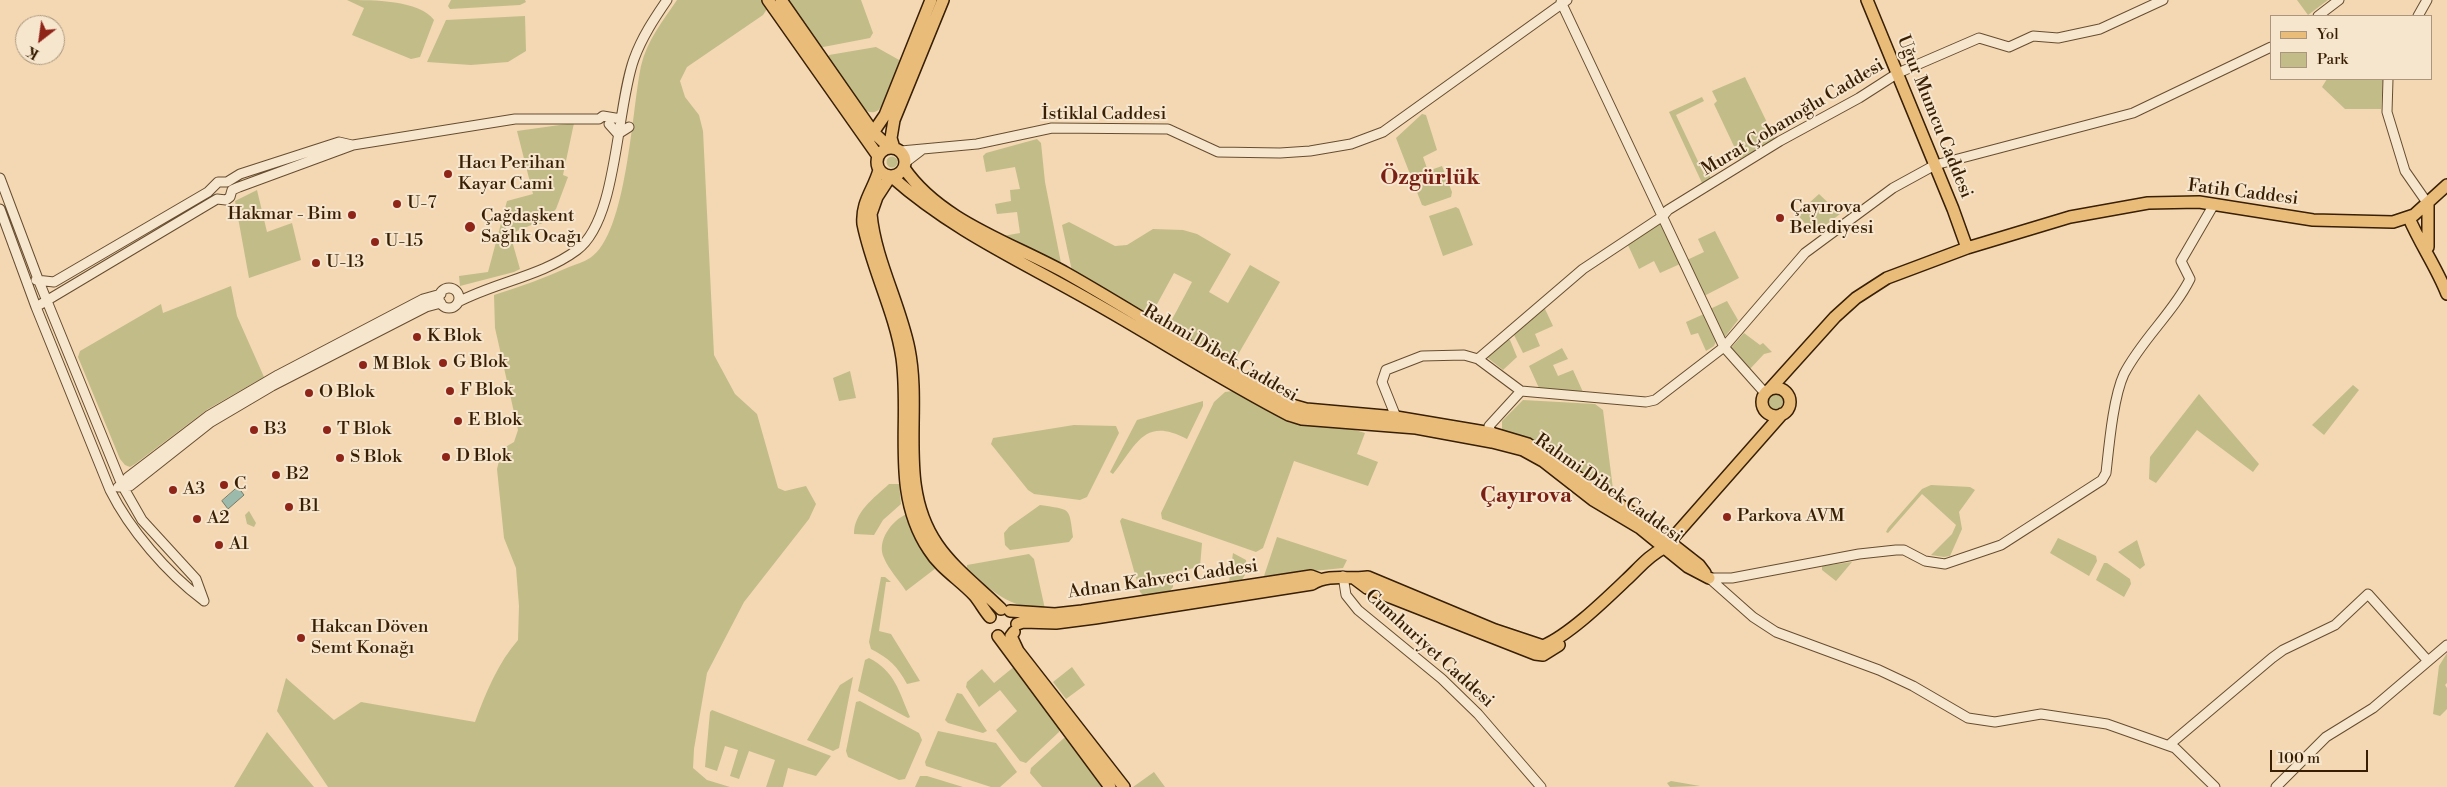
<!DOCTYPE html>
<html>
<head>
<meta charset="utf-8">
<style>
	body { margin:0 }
	#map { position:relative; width:2447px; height:787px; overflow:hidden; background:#f3d8b3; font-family:"Libre Bodoni",serif }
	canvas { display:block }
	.legend { position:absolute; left:2270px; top:15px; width:162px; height:65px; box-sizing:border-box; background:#f7e6ce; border:1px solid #ab967d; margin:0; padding:6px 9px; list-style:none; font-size:15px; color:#381f03 }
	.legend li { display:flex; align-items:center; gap:10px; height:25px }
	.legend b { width:25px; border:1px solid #ab967d }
	.north { position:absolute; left:15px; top:15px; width:50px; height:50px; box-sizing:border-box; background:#f7e6ce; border:1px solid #ab967d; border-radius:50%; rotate:210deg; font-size:14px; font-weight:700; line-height:20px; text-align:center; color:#381f03 }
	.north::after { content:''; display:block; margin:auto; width:18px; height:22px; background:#8f2418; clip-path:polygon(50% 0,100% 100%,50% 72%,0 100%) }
	.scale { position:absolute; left:2270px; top:750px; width:98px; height:22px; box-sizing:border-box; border:2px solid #381f03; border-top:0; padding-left:6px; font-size:15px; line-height:18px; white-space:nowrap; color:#381f03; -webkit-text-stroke:4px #f7e6ce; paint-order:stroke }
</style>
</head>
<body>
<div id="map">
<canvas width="2447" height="787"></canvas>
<ul class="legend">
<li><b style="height:6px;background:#eabc7a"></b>Yol</li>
<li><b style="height:14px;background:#c2bc88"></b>Park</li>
</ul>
<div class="north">K</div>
<div class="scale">100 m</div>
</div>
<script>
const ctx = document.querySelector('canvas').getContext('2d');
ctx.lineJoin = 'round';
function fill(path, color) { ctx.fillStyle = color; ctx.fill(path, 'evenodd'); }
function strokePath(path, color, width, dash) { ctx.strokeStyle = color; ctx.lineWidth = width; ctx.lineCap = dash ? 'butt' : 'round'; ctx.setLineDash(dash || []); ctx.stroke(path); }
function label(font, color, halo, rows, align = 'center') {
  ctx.font = font + ' "Libre Bodoni",serif'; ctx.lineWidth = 4; ctx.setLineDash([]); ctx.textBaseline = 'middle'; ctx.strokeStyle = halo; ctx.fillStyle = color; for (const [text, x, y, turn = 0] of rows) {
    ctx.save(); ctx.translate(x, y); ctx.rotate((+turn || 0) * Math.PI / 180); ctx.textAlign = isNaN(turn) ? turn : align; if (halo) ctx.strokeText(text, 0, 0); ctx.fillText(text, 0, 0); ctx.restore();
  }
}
fill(new Path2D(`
	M347,0C372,0 420,0 434,20L420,57L411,59L352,35L364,8Z
	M451,0H525L526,2L520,5L450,9L448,6Z
	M677,0H761L767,9L763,15L687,67L680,81L685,97L699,115L703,131L714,355L735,394L757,414L778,488L785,491L806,486L816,504L809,519L744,602L707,673L694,749L693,768L707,780L730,787H328L277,711L286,678L334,720L361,702L475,722C486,692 498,663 518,640L519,606L516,568L504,538L497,469L502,449L514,442L518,430L495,328L494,295C520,287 544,278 569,267C576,264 584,262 590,258C627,235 632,108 641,66C647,40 663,21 677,0Z
	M787,0H861L873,33L870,38L818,48Z
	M2297,0H2328L2308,15Z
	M525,16L526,51L508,62L471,65L427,62L446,20Z
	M876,47L901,61C897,71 885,107 877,111C871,114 867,111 862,108L827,59L829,55Z
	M1745,77L1775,139L1740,159L1714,104L1717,101L1712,91Z
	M2327,79H2383L2381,109H2345L2322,87Z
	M1702,97L1704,101L1676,115L1705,176L1709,174L1711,179L1702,183L1669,112Z
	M1422,114L1426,115L1437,150L1423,157L1428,171L1442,166L1452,192L1451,197L1425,206L1422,205L1396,138Z
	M574,123L563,175L568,177L556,209L541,224L536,223L510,234L520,269L514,272L460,286L459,276L488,272L507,201L533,194L517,131Z
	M1037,139L1041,143L1045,182L1061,263L1058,264L1003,236L1020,233L1017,212L997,214L995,204L1011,201L1010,190L1020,189L1015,167L986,172L983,156L986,153Z
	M886.5 162a5.5 5.5 0 1 1 11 0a5.5 5.5 0 1 1-11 0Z
	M257,190L267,232L292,223L301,260L249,278L235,201Z
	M1819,194L1840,214L1814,234L1797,214Z
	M1456,207L1459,209L1473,245L1443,256L1429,216Z
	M1069,222L1115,246L1127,245L1153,229L1183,230L1197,234L1231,254L1209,292L1228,303L1250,265L1280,282L1232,365L1168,327L1192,282L1174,273L1150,317L1072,271L1062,225Z
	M1657,223H1662L1680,264L1660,273L1654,261L1639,269L1627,243Z
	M1715,231L1739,278L1704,296L1687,260L1704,252L1698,239Z
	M231,286L237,316L264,377L208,409L135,464L130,467L125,465L120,459L78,357L80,351L161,304L163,313Z
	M1727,301L1738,320L1724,338L1710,309Z
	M1541,307L1545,309L1553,326L1535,334L1540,346L1523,353L1513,333Z
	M1704,314L1716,341L1714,346L1706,351L1698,333L1691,335L1686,322Z
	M1744,333L1760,345L1763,343L1772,352L1764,354L1750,369L1731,348Z
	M1504,337L1510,340L1517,357L1503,370L1484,355Z
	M1562,348L1568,359L1553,365L1558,376L1573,370L1583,392L1539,388L1529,366Z
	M850,371L856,398L839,401L833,378Z
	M2353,385L2359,390L2324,435L2312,425Z
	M1233,391L1290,423L1348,428L1365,433L1357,454L1378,462L1368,486L1294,461L1263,548L1256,552L1162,519L1161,513L1214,402L1225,392Z
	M1767 402a8 8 0 1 1 16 0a8 8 0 1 1-16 0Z
	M2199,394L2259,464L2253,472L2197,430L2156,483L2149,479L2150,457Z
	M1523,400L1595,404L1603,410L1613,489L1611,491L1608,492C1570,465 1547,445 1502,431V421Z
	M1203,401V406L1187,439C1144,417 1138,443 1113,474L1110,472L1137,420Z
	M1074,425L1116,426L1119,433L1087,497L1080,500L1034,494L1028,490L991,444L993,438Z
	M889,484H899L901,504L883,520L874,535L854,534C854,512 874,498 889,484Z
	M1931,485L1970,487L1975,490L1959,512L1962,529L1950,556L1944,557L1931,555L1952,534L1956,525L1922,494L1888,533L1886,532L1888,528L1922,489Z
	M1040,505C1071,510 1069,506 1073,537L1069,542L1010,550L1005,545L1004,533L1009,527Z
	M249,511L256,523L254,527L247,524L245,515Z
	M907,514C913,535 922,552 936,568L906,591C899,580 889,570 884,558C876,541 892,520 907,514Z
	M1122,518L1202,543L1200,567L1173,572V587L1169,592L1143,595L1140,592L1120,521Z
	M1277,537L1347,560L1343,568L1264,576Z
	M2058,538L2096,556L2097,561L2089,576L2050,553Z
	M2137,540L2145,565L2140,569L2118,552Z
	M1233,553L1246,560L1247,572L1241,581L1229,582Z
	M1029,554L1034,559L1045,609C1007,607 993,592 967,568V565Z
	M1852,562L1836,581L1822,570V566Z
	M2104,563H2107L2130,579L2131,584L2124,597L2096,580Z
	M881,577H885L891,582H886L879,631L891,634L920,681L907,684C898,667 889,658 871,649L869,642Z
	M2447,653V683L2445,685L2447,688V709L2440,716L2433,714L2439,666Z
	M869,658C895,671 899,692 910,717L908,718L858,691L865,660Z
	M1015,666L1060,726L1059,732L1026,763L1020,761L996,730L1017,711L1000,690L979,707L966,687L967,682L982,669L994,683Z
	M1072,667L1085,685L1066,699L1053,682Z
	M853,677L839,748L833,751L807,740L840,685Z
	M957,693L962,694L987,731L983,733L948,723L945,720Z
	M860,701L919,733L922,740L905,779L899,780L848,757L846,751L856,702Z
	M712,710L831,756L816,776L788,768L783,787H766L775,760L749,751L739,779L730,776L738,750L725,746L717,771L705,767L710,712Z
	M938,731L996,743L1017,772L1000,787H991L926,766L925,762Z
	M267,732L314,787H234Z
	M1064,738H1069L1106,787H1042L1030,773L1031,768Z
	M1154,772L1165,787H1133Z
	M920,776H927L963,787H915Z
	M1671,781L1700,786L1670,787L1667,783Z`), '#c2bc88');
const water = new Path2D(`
	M238,487L244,495L228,509L222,501Z`);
fill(water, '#9bbaab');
strokePath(water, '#737c68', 1);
const minor = new Path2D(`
	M1561,2L1724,347L1765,393
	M2318,16L2339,0
	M2418,16L2427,0
	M2388,79L2387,112L2405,171L2428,204
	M609,124L618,134L629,127
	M901,151L977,144L1052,128L1168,129L1218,152L1280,153L1310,151L1351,144L1383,132L1567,0
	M906,162L923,149
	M0,178L38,279L122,485L142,520L196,579L204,601
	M0,209L36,307L110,490C130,530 167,573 203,600
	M36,280L54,282L208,192L218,182H227L240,174L339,142L352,145
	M439 298a10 10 0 1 1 20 0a10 10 0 1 1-20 0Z
	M458,302C496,282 542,276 577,250C618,220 616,108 634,59C642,37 654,19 667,0
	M36,307L217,199L226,200L230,197L232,190L239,187L353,145L515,119H599L603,116L621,119
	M1478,359L1583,269L1663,216L1668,210L1780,141L1859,98L1898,73L1979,38L2009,47L2033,36L2058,38L2100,29L2163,0
	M1396,417L1382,382L1386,370L1422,356L1464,355L1478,359L1521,391L1646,402L1655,400L1724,347L1805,253L1893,188L1935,165L2133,113L2271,47
	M1491,433L1489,426L1521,391
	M122,485L128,477L208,416L278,375L423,299L441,294
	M118,487L130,486L211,422L272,386L426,307L441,303
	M1343,576L1346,595L1358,610L1442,679L1478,714L1541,787
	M1709,578H1732L1859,554L1896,550H1904L1925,561L1945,564L2001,545L2102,480L2106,473C2109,446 2113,398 2124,374C2142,339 2173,313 2190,279L2181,261L2213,206
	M1709,578L1753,617L1776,632L1879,670L1913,686L1968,718L1995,722L2041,714L2107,724L2175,748L2215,787
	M2169,745L2272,658L2283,650L2335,625L2368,594L2428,661
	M2276,787L2326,737L2373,708L2447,645`);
const major = new Path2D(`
	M768,0L878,156
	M781,0L873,132L890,148
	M1867,0L1953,209L1967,248
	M870,137L885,115L931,0
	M877 162a14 14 0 1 1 28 0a14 14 0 1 1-28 0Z
	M894,148L891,138L894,120L943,0
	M904,168C940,221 1012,243 1066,273C1142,316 1215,365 1292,405L1306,409L1396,417L1491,433L1528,444L1634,514L1699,565L1705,573
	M879,170C874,189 861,202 863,224C872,269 895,312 902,358C911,423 890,492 929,550C940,568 960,580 974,595C980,602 984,610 990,617
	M890,177L877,197L871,214C875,259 900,304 909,349C922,414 897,486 937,544C954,569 980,588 1001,609
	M892,177C953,231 1021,261 1091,301C1157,338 1221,380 1289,415L1302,419L1416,428L1492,442L1523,450L1543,461L1593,500L1640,528L1688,567L1709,578
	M2409,218C2420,244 2437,268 2447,294
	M2428,247V204
	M1762 402a14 14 0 1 1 28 0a14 14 0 1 1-28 0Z
	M1770,389L1835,317L1856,298L1887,278L1967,248L2070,217L2148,203L2199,202L2313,220L2393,222L2414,215L2447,185
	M1355,579L1367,588L1535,654L1543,655L1559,645
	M1010,611L1055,614L1082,611L1311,576L1319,579
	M1017,624L1023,622L1056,623L1095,618L1312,584C1330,573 1349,580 1368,577L1495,630L1543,646C1569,635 1604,601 1626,580C1638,569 1649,555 1664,548L1782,414
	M1014,632L1011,636L1018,651L1124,787
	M998,636L1110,787`);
strokePath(minor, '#674d2f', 11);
strokePath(major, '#381f03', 14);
strokePath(minor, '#f7e6ce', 9);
strokePath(major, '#eabc7a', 11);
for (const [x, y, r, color] of [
	[448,174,5,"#8f2418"],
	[397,204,5,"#8f2418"],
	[352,215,5,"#8f2418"],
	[1780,218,5,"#8f2418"],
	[470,227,6,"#8f2418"],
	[375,242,5,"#8f2418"],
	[316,263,5,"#8f2418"],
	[417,337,5,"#8f2418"],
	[443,363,5,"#8f2418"],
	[363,365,5,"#8f2418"],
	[450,391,5,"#8f2418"],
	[309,393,5,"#8f2418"],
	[458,421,5,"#8f2418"],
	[254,430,5,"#8f2418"],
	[327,430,5,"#8f2418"],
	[446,457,5,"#8f2418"],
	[340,458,5,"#8f2418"],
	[276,475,5,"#8f2418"],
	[224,485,5,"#8f2418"],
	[173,490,5,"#8f2418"],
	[289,507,5,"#8f2418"],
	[1727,517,5,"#8f2418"],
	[197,519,5,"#8f2418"],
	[219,545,5,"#8f2418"],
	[301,638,5,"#8f2418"]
]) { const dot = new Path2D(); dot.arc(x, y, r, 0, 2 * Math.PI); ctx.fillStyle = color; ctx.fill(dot); strokePath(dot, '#f7e6ce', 2); }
label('18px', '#381f03', '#f7e6ce', [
	["İstiklal Caddesi",1104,115],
	["Uğur Mumcu Caddesi",1934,117,68],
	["Murat Çobanoğlu Caddesi",1793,118,-31],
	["Fatih Caddesi",2243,193,7],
	["Rahmi Dibek Caddesi",1220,354,30],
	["Rahmi Dibek Caddesi",1608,489,35],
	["Adnan Kahveci Caddesi",1163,580,-8],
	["Cumhuriyet Caddesi",1429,649,42]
]);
label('18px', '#381f03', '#f7e6ce', [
	["Hacı Perihan",458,164],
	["Kayar Cami",458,185],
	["U-7",407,204],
	["Çayırova",1790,208],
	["Belediyesi",1790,229],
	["Hakmar - Bim",342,215,"right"],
	["Çağdaşkent",481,217],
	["Sağlık Ocağı",481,238],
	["U-15",385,242],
	["U-13",326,263],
	["K Blok",427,337],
	["G Blok",453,363],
	["M Blok",373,365],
	["F Blok",460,391],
	["O Blok",319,393],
	["E Blok",468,421],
	["B3",264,430],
	["T Blok",337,430],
	["D Blok",456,457],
	["S Blok",350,458],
	["B2",286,475],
	["C",234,485],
	["A3",183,490],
	["B1",299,507],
	["Parkova AVM",1737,517],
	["A2",207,519],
	["A1",229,545],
	["Hakcan Döven",311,628],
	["Semt Konağı",311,649]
], 'left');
label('bold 22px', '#7a1f14', '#f7e6ce', [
	["Özgürlük",1430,179],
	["Çayırova",1526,497]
]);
</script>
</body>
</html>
